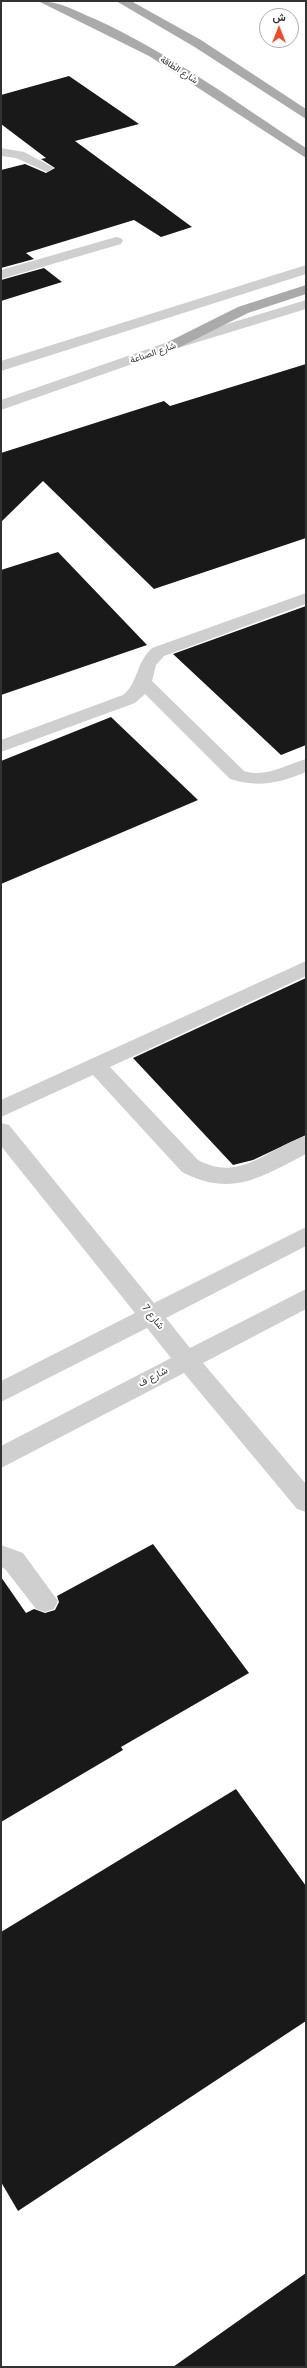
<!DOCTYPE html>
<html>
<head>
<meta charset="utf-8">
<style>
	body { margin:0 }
	#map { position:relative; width:307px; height:2368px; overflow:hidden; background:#fff; font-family:Inter,Vazirmatn,sans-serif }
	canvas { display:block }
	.frame { position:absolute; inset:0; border:2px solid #323232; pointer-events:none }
	.north { position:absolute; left:259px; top:8px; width:40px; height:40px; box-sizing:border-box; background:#fff; border:1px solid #adadad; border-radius:50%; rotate:0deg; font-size:11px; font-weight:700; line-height:16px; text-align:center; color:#323232 }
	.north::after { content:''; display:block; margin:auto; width:14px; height:18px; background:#f64826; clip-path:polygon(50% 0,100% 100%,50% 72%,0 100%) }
</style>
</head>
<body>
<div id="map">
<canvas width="307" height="2368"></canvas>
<div class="frame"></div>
<div class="north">ش</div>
</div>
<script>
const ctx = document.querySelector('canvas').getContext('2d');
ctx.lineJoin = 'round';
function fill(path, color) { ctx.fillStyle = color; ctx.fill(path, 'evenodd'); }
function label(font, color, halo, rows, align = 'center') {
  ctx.font = font + ' Inter,Vazirmatn,sans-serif'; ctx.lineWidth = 4; ctx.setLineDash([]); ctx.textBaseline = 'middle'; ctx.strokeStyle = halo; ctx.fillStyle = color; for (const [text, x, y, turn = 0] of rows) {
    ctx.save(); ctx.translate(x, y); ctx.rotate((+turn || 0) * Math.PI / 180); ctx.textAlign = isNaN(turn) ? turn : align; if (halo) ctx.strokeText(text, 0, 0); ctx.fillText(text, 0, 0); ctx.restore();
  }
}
fill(new Path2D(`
	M69,76L139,124L75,141L192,227L161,237L134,220L26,253L34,259L1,268V170L25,164L46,173L55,168L41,159L46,158L1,124V95Z
	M44,268L62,282L1,301V280Z
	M306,364V538L154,589L43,481L1,522V453L164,401L170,406Z
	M58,552L147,645L1,695V570Z
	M306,606V745L281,755L173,654Z
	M111,717L198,800L1,884V761Z
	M306,978V1135L253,1160L233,1165L133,1058Z
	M153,1544L249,1673L121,1747L123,1750L1,1822V1577L26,1613L34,1609L45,1613L55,1610L59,1602L57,1596Z
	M236,1789L306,1886V2021L18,2211L1,2182V1932Z
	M306,2273V2367H173Z`), '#191919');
fill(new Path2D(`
	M1,148L24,152L54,168L47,172L16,158L1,156Z
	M116,237L121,238L123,241L121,244L1,279V270Z
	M306,265V274L1,371V361Z
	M306,300V309L178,348L1,410V400L168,342Z
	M306,593V604L164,656L156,665L152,681L244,771C266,778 285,765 306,759V772C280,783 258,788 230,779L145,694L135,703L1,752V740L123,695C139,682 135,664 152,648Z
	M306,961V976L110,1067L198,1160C241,1183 267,1148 306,1136V1154C261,1177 232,1198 182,1172L93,1075L1,1117V1100Z
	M1,1123L9,1125L154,1303L306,1227V1246L166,1318L190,1348L306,1289V1309L203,1363L306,1484V1512L297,1509L184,1373L1,1468V1446L171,1358L147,1328L1,1402V1381L135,1313L1,1146Z
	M1,1545L23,1553L58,1601L54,1609L45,1612L36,1609L5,1569L1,1567Z`), '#cfcfcf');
fill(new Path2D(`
	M38,1C60,1 75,11 95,19C170,53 237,103 306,148V158L149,56Z
	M116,1H131L201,40L306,109V119L193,46Z
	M306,285V294L248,313L178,348L173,349L166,345L168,342L238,307Z`), '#aaa');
label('9px', '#323232', '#fff', [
	["شارع الطاقة",179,70,33],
	["شارع الصناعة",153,353,-19]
]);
label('10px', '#323232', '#fff', [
	["شارع 7",153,1317,51],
	["شارع ف",153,1377,-28]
]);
</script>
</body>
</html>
